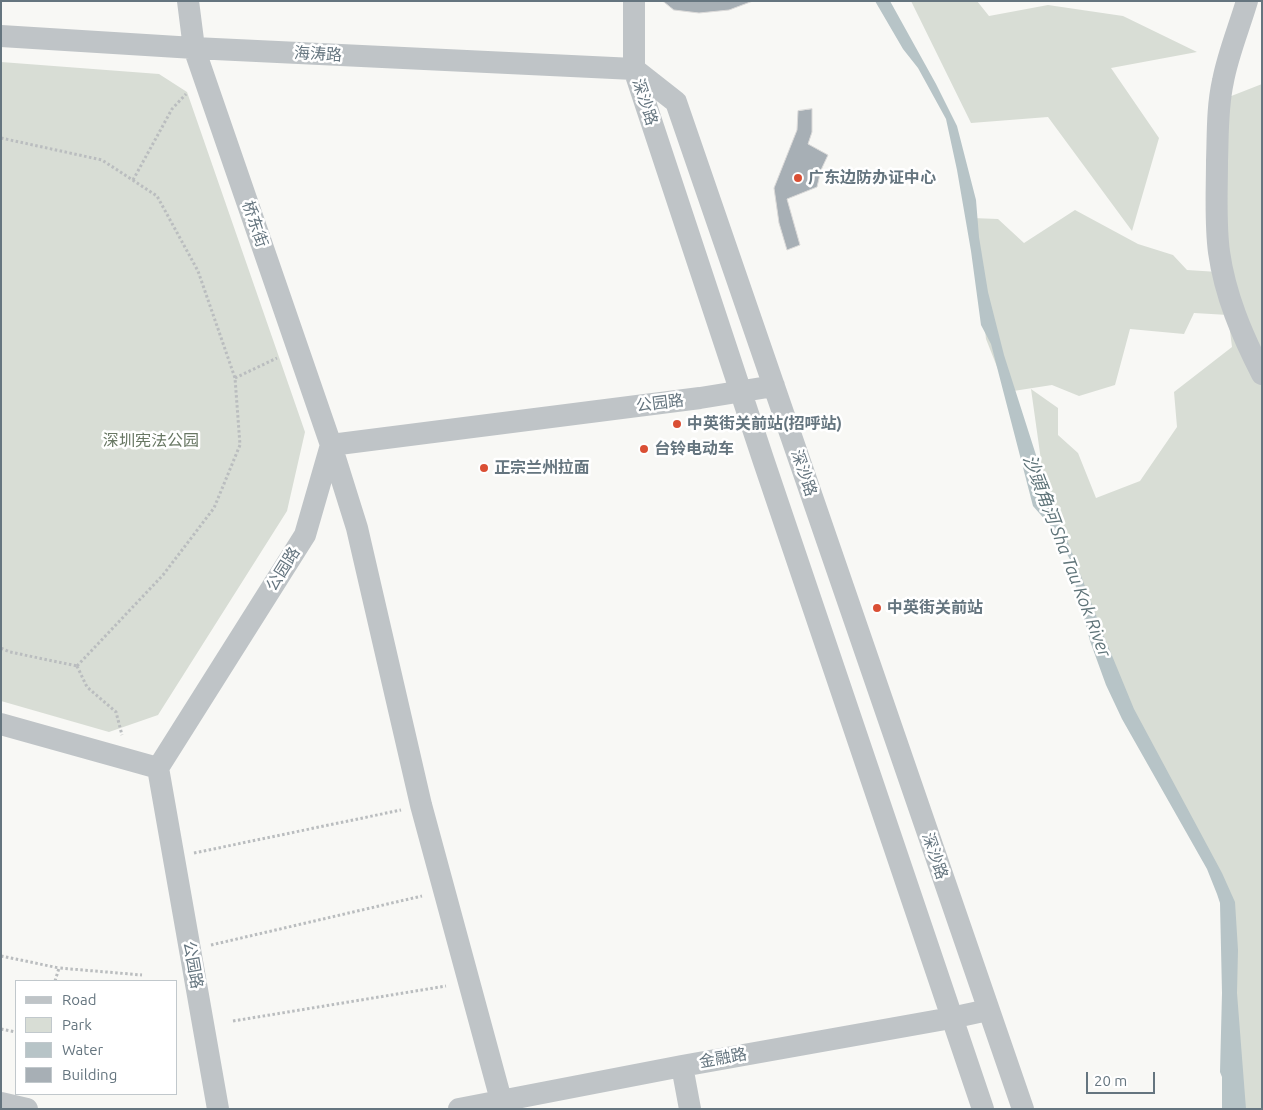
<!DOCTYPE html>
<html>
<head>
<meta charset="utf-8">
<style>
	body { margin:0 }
	#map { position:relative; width:1263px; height:1110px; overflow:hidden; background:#f8f8f5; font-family:Ubuntu,sans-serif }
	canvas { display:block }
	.frame { position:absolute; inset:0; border:2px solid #65757f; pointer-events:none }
	.legend { position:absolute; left:15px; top:980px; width:162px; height:115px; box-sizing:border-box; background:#fff; border:1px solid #c1c8cc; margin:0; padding:6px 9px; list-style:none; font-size:15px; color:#65757f }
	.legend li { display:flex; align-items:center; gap:10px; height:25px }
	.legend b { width:25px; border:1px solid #c1c8cc }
	.scale { position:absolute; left:1086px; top:1072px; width:69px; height:22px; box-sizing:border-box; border:2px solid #65757f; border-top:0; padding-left:6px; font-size:15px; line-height:18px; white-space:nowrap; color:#65757f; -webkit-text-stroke:4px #fff; paint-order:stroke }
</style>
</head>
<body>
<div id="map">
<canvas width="1263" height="1110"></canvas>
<div class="frame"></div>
<ul class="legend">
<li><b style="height:6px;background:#bfc4c7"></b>Road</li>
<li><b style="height:14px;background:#d8ddd5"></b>Park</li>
<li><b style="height:14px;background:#b7c4c7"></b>Water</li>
<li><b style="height:14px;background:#a7afb5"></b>Building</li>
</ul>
<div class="scale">20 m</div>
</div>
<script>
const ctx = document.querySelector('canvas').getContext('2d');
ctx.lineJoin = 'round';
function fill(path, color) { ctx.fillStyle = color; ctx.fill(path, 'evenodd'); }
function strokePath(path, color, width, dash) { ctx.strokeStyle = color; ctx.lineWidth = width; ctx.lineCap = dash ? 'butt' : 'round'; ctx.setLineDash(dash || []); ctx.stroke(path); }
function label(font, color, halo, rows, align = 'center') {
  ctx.font = font + ' Ubuntu,"Noto Sans SC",sans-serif'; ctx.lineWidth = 5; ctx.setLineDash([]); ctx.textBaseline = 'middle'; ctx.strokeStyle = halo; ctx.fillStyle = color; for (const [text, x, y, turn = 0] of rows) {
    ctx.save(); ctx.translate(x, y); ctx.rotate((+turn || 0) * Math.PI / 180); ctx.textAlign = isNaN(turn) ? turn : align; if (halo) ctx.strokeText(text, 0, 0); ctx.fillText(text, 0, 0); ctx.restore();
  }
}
fill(new Path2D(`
	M911,1H977L989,16L1048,5L1123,16L1197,52L1111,68L1159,138L1132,231L1048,117L971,123Z
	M1,62L159,74L187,92L305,432L287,511L158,715L109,732L1,701Z
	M1262,84V1109H1225L1223,895L1130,716L1102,630L1046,496L1031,389L1058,408V435L1078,453L1096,498L1140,481L1177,427L1174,392L1232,347L1228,315L1194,313L1184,334L1130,329L1115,385L1079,396L1052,385L1007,392L986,339L972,218L998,219L1024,243L1075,210L1138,244L1173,255L1187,270L1218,272L1216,102Z`), '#d8ddd5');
fill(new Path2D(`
	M875,1H890L936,84L957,126L976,200L979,237L988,292L1004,355L1043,477L1106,641L1134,709L1222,873L1235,902L1238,950L1237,993L1246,1109H1222V1077L1220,1072L1222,993L1220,903L1217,894L1207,869L1122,719L1106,685L1090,641L1076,588L1073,565L1054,530L1033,506L991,344L981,325L971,251L957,170L946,119L918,68L903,49Z`), '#b7c4c7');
const building = new Path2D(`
	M663,1H753L729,10L699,13L674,10Z
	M812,109V132L808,144L828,155L821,170L817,187L787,199L800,245L787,250L779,223L774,188L797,130L798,111Z`);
fill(building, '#a7afb5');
strokePath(building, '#dad9d8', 1);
strokePath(new Path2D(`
	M1,138L102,160L157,196L198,271L235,378L240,445L214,508L163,575L77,666
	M133,180L172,109L186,94
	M235,378L277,358
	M1,648L10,652L77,666
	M77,666L87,687L116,712L122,735
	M194,853L401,810
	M211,945L422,896
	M1,956L59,968
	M55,981L59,968L142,975
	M233,1021L446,986
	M1,1029L16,1032`), '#babdbf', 3, [2.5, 2.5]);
strokePath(new Path2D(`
	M188,1L194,48L331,445L357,528L421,805L501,1100
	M634,1V69L763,459L983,1109
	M1247,1C1239,28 1228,54 1223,81C1217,108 1218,134 1217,161C1217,191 1215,222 1219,252C1225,295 1242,335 1262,374
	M1,36L194,48L634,69
	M634,69L676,102L1023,1109
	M1,724L158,768
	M682,1066L690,1109
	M1,1103L27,1109
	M218,1109L158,768L305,535L331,445L700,398L774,386
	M459,1109L682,1066L951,1018L988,1010`), '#bfc4c7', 22);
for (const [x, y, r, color] of [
	[798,178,5,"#da4f34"],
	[677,424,5,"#da4f34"],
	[644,449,5,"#da4f34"],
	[484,468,5,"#da4f34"],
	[877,608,5,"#da4f34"]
]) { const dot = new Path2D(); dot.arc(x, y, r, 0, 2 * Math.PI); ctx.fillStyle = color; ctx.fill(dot); strokePath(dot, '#fff', 2); }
label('16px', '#65757f', '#fff', [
	["海涛路",318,54,3],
	["深沙路",645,102,72],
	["桥东街",255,224,71],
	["公园路",660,403,-7],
	["深沙路",804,473,71],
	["公园路",283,569,-58],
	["深沙路",935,856,71],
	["公园路",193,965,80],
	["金融路",723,1058,-10]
]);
label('bold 16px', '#65757f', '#fff', [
	["广东边防办证中心",808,178],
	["中英街关前站(招呼站)",687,424],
	["台铃电动车",654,449],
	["正宗兰州拉面",494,468],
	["中英街关前站",887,608]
], 'left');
label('16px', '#687763', '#fff', [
	["深圳宪法公园",151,441]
]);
label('italic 18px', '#5f7479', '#fff', [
	["沙頭角河 Sha Tau Kok River",1067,556,69]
]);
</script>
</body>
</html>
